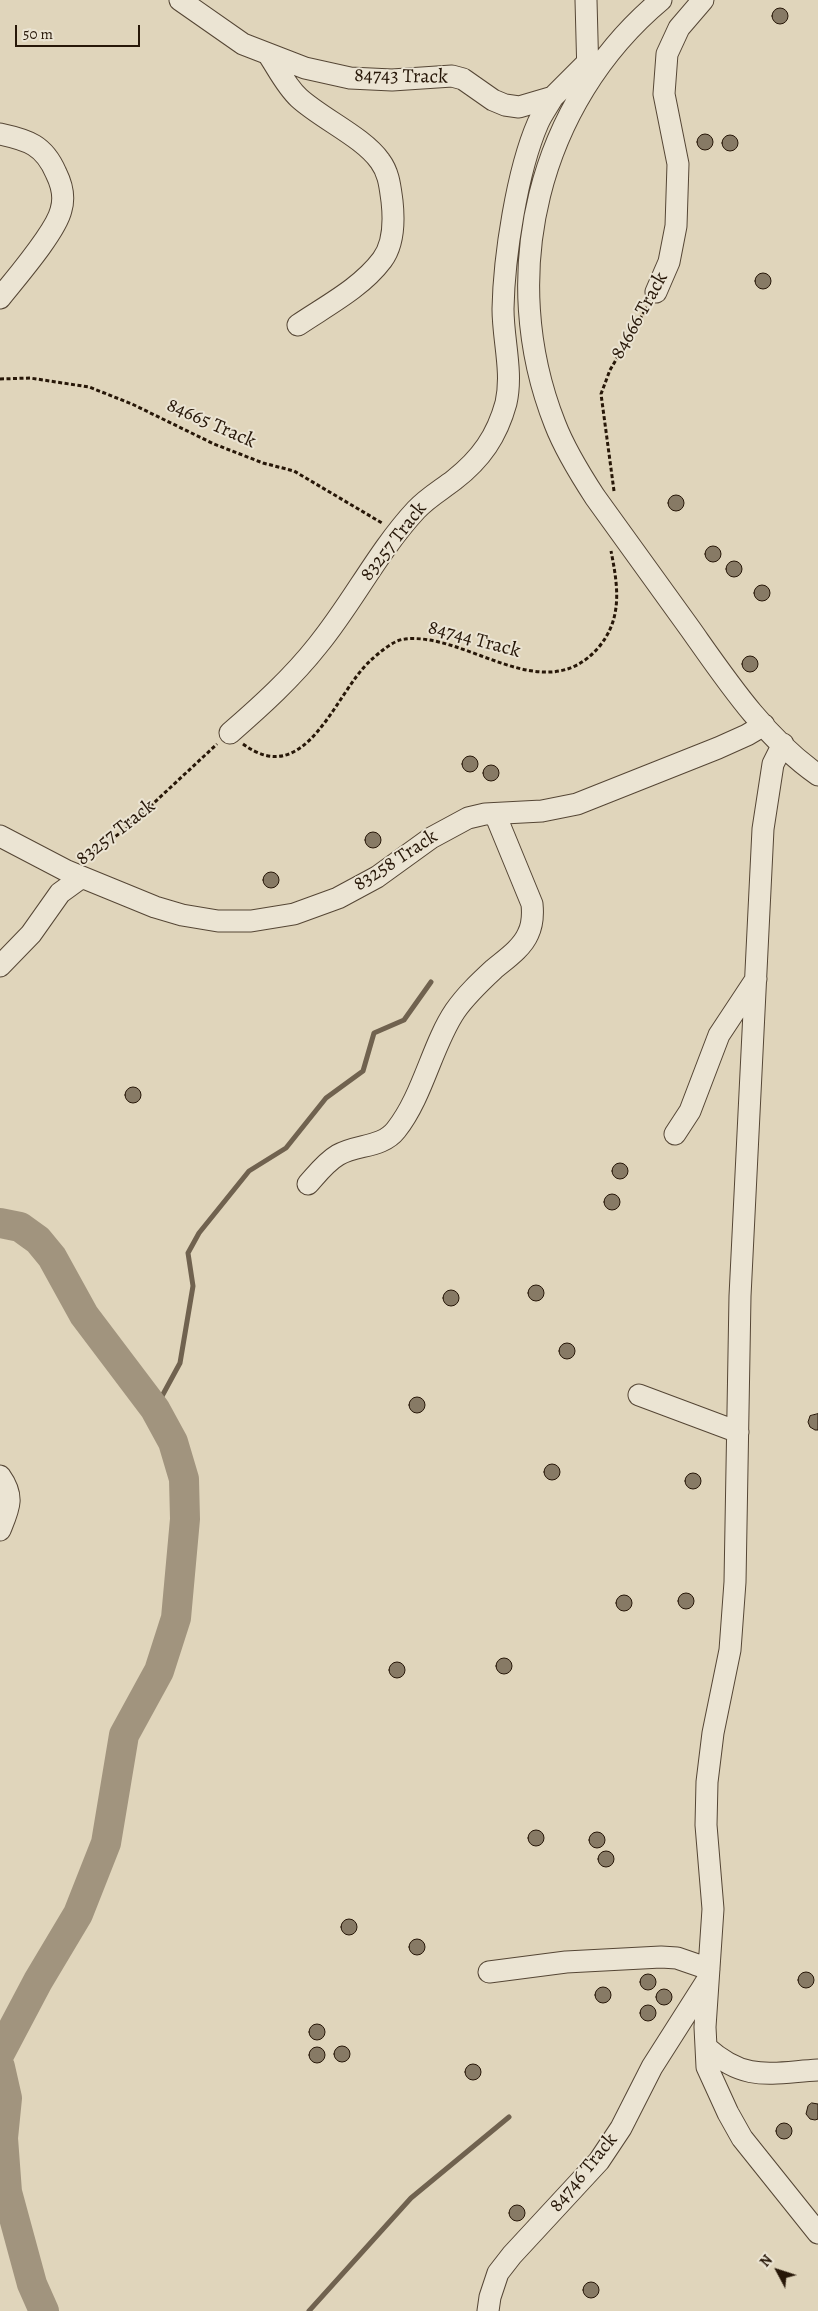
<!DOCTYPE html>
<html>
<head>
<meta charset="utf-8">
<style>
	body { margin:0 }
	#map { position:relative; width:818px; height:2311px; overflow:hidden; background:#e0d5bb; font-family:Alegreya,serif }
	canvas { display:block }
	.north { position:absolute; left:753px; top:2246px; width:50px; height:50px; -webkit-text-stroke:4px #ebe4d3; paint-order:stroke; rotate:310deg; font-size:14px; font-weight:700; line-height:20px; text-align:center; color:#271708 }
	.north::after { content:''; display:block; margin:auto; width:18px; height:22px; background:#271708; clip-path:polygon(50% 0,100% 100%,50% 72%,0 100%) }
	.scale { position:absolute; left:15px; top:25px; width:125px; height:22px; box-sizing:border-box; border:2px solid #271708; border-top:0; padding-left:6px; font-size:15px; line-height:18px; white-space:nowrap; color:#271708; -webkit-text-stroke:4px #ebe4d3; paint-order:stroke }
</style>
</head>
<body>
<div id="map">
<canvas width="818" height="2311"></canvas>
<div class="north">N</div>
<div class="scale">50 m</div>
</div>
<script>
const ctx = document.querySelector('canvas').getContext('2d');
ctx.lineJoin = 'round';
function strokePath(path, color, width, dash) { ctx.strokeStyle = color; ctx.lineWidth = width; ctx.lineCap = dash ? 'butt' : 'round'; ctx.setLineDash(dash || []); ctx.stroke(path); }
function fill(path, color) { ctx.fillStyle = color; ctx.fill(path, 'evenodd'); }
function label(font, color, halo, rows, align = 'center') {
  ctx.font = font + ' Alegreya,serif'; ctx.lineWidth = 4; ctx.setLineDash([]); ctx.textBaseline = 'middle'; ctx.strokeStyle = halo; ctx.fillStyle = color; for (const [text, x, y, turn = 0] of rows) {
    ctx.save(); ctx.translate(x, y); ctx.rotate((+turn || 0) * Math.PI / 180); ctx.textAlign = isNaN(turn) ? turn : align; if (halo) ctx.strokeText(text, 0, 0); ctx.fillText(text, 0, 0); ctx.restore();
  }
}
strokePath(new Path2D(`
	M155,1409L180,1363L193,1286L188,1253L199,1233L249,1171L286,1148L326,1098L363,1071L374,1033L404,1020L431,982
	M309,2311L411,2198L509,2117`), '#70624f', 5);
strokePath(new Path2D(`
	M0,1223L20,1227L38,1240L52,1257L84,1315L155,1409L173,1442L184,1479L185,1519L176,1618L159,1671L124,1735L106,1843L78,1914L38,1981L0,2053
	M0,2067L7,2098L3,2138L7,2192L32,2284L44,2311`), '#a1947e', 30);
const building = new Path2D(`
	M772 16a8 8 0 1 1 16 0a8 8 0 1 1-16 0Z
	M697 142a8 8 0 1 1 16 0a8 8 0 1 1-16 0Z
	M722 143a8 8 0 1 1 16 0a8 8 0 1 1-16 0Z
	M755 281a8 8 0 1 1 16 0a8 8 0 1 1-16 0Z
	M668 503a8 8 0 1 1 16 0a8 8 0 1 1-16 0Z
	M705 554a8 8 0 1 1 16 0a8 8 0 1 1-16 0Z
	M726 569a8 8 0 1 1 16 0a8 8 0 1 1-16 0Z
	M754 593a8 8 0 1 1 16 0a8 8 0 1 1-16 0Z
	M742 664a8 8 0 1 1 16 0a8 8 0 1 1-16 0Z
	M462 764a8 8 0 1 1 16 0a8 8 0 1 1-16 0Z
	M483 773a8 8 0 1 1 16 0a8 8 0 1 1-16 0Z
	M365 840a8 8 0 1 1 16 0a8 8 0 1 1-16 0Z
	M263 880a8 8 0 1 1 16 0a8 8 0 1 1-16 0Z
	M125 1095a8 8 0 1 1 16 0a8 8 0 1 1-16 0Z
	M612 1171a8 8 0 1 1 16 0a8 8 0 1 1-16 0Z
	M604 1202a8 8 0 1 1 16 0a8 8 0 1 1-16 0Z
	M528 1293a8 8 0 1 1 16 0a8 8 0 1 1-16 0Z
	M443 1298a8 8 0 1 1 16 0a8 8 0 1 1-16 0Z
	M559 1351a8 8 0 1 1 16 0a8 8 0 1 1-16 0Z
	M409 1405a8 8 0 1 1 16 0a8 8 0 1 1-16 0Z
	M818,1414V1430H815L810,1427L808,1422L810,1416Z
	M544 1472a8 8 0 1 1 16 0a8 8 0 1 1-16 0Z
	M685 1481a8 8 0 1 1 16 0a8 8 0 1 1-16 0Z
	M678 1601a8 8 0 1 1 16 0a8 8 0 1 1-16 0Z
	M616 1603a8 8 0 1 1 16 0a8 8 0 1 1-16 0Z
	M496 1666a8 8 0 1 1 16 0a8 8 0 1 1-16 0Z
	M389 1670a8 8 0 1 1 16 0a8 8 0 1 1-16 0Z
	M528 1838a8 8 0 1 1 16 0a8 8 0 1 1-16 0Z
	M589 1840a8 8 0 1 1 16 0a8 8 0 1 1-16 0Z
	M598 1859a8 8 0 1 1 16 0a8 8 0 1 1-16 0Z
	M341 1927a8 8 0 1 1 16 0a8 8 0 1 1-16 0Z
	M409 1947a8 8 0 1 1 16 0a8 8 0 1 1-16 0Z
	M798 1980a8 8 0 1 1 16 0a8 8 0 1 1-16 0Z
	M640 1982a8 8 0 1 1 16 0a8 8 0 1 1-16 0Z
	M595 1995a8 8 0 1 1 16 0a8 8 0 1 1-16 0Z
	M656 1997a8 8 0 1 1 16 0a8 8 0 1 1-16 0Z
	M640 2013a8 8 0 1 1 16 0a8 8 0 1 1-16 0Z
	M309 2032a8 8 0 1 1 16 0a8 8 0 1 1-16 0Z
	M334 2054a8 8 0 1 1 16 0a8 8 0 1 1-16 0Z
	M309 2055a8 8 0 1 1 16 0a8 8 0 1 1-16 0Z
	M465 2072a8 8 0 1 1 16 0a8 8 0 1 1-16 0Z
	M812,2103L818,2104V2119L815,2120L810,2119L806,2114L808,2106Z
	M776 2131a8 8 0 1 1 16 0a8 8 0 1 1-16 0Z
	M509 2213a8 8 0 1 1 16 0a8 8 0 1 1-16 0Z
	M583 2290a8 8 0 1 1 16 0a8 8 0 1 1-16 0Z`);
fill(building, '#877a65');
strokePath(building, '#271708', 1);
const minor = new Path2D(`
	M180,0L243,44L305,68L350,78L392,80L452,76L463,79L493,100L505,105L519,107L553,97L588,62
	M586,0L588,76
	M661,0C538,103 496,275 555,424C565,450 580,474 595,497C627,541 659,586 691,630C727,681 765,738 818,775
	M268,54C278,69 286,86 299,98C322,119 363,137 380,161C389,173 390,187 392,201C394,219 394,244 382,260C361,288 326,306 298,325
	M0,134C28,140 44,145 56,173C62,185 65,197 61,210C56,232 15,279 0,298
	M656,292L669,262L676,226L678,164L664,94L667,54L679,28L703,0
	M230,733C261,706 292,678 318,645C353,602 378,551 416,510C427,498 441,490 454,480C481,459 497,436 506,403C513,372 503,340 503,309C504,257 517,171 538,123C542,114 548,106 553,97
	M783,744L773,764L763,829L740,1296L735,1582L730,1650L713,1733L707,1782L706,1825L713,1909L705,2027L707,2067L728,2113L742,2138L818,2233
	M0,836L67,871L155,907L182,915L218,921H251L294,914L338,898L377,877L431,838L468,818L485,814L542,811L577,804L718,748L747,735L764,725
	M0,966L31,934L60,893L82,877
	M675,1134L690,1111L719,1035L756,979
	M308,1184C317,1174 326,1162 338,1155C357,1144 382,1148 396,1130C423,1096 432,1045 455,1011C466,995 480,982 494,969C506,959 522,948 528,934C533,924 533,914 532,904L495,814
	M639,1395L738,1432
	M0,1476C15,1497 9,1508 0,1530
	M489,1972L566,1962L661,1957L677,1958L709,1969
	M706,2047C745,2082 769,2073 818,2070
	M488,2311L490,2297L498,2273L512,2255L599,2161L621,2128L652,2067L708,1979`);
strokePath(minor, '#554635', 23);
strokePath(new Path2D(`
	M0,379L30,378L89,387L132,404L214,444L263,463L294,471L382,523
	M614,491L601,394L610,370L647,307
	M243,744C306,791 335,693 370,661C379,653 393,640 405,639C467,632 544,710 598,648C623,619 618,586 611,551
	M84,859L127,828L217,744`), '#271708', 3, [4, 2.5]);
strokePath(minor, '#ebe4d3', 21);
label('20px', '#271708', '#ebe4d3', [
	["84743 Track",401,77,1],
	["84666 Track",640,316,-61],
	["84665 Track",211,424,24],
	["83257 Track",394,542,-52],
	["84744 Track",474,640,15],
	["83257 Track",116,833,-38],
	["83258 Track",396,861,-33],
	["84746 Track",584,2173,-51]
]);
</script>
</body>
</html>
